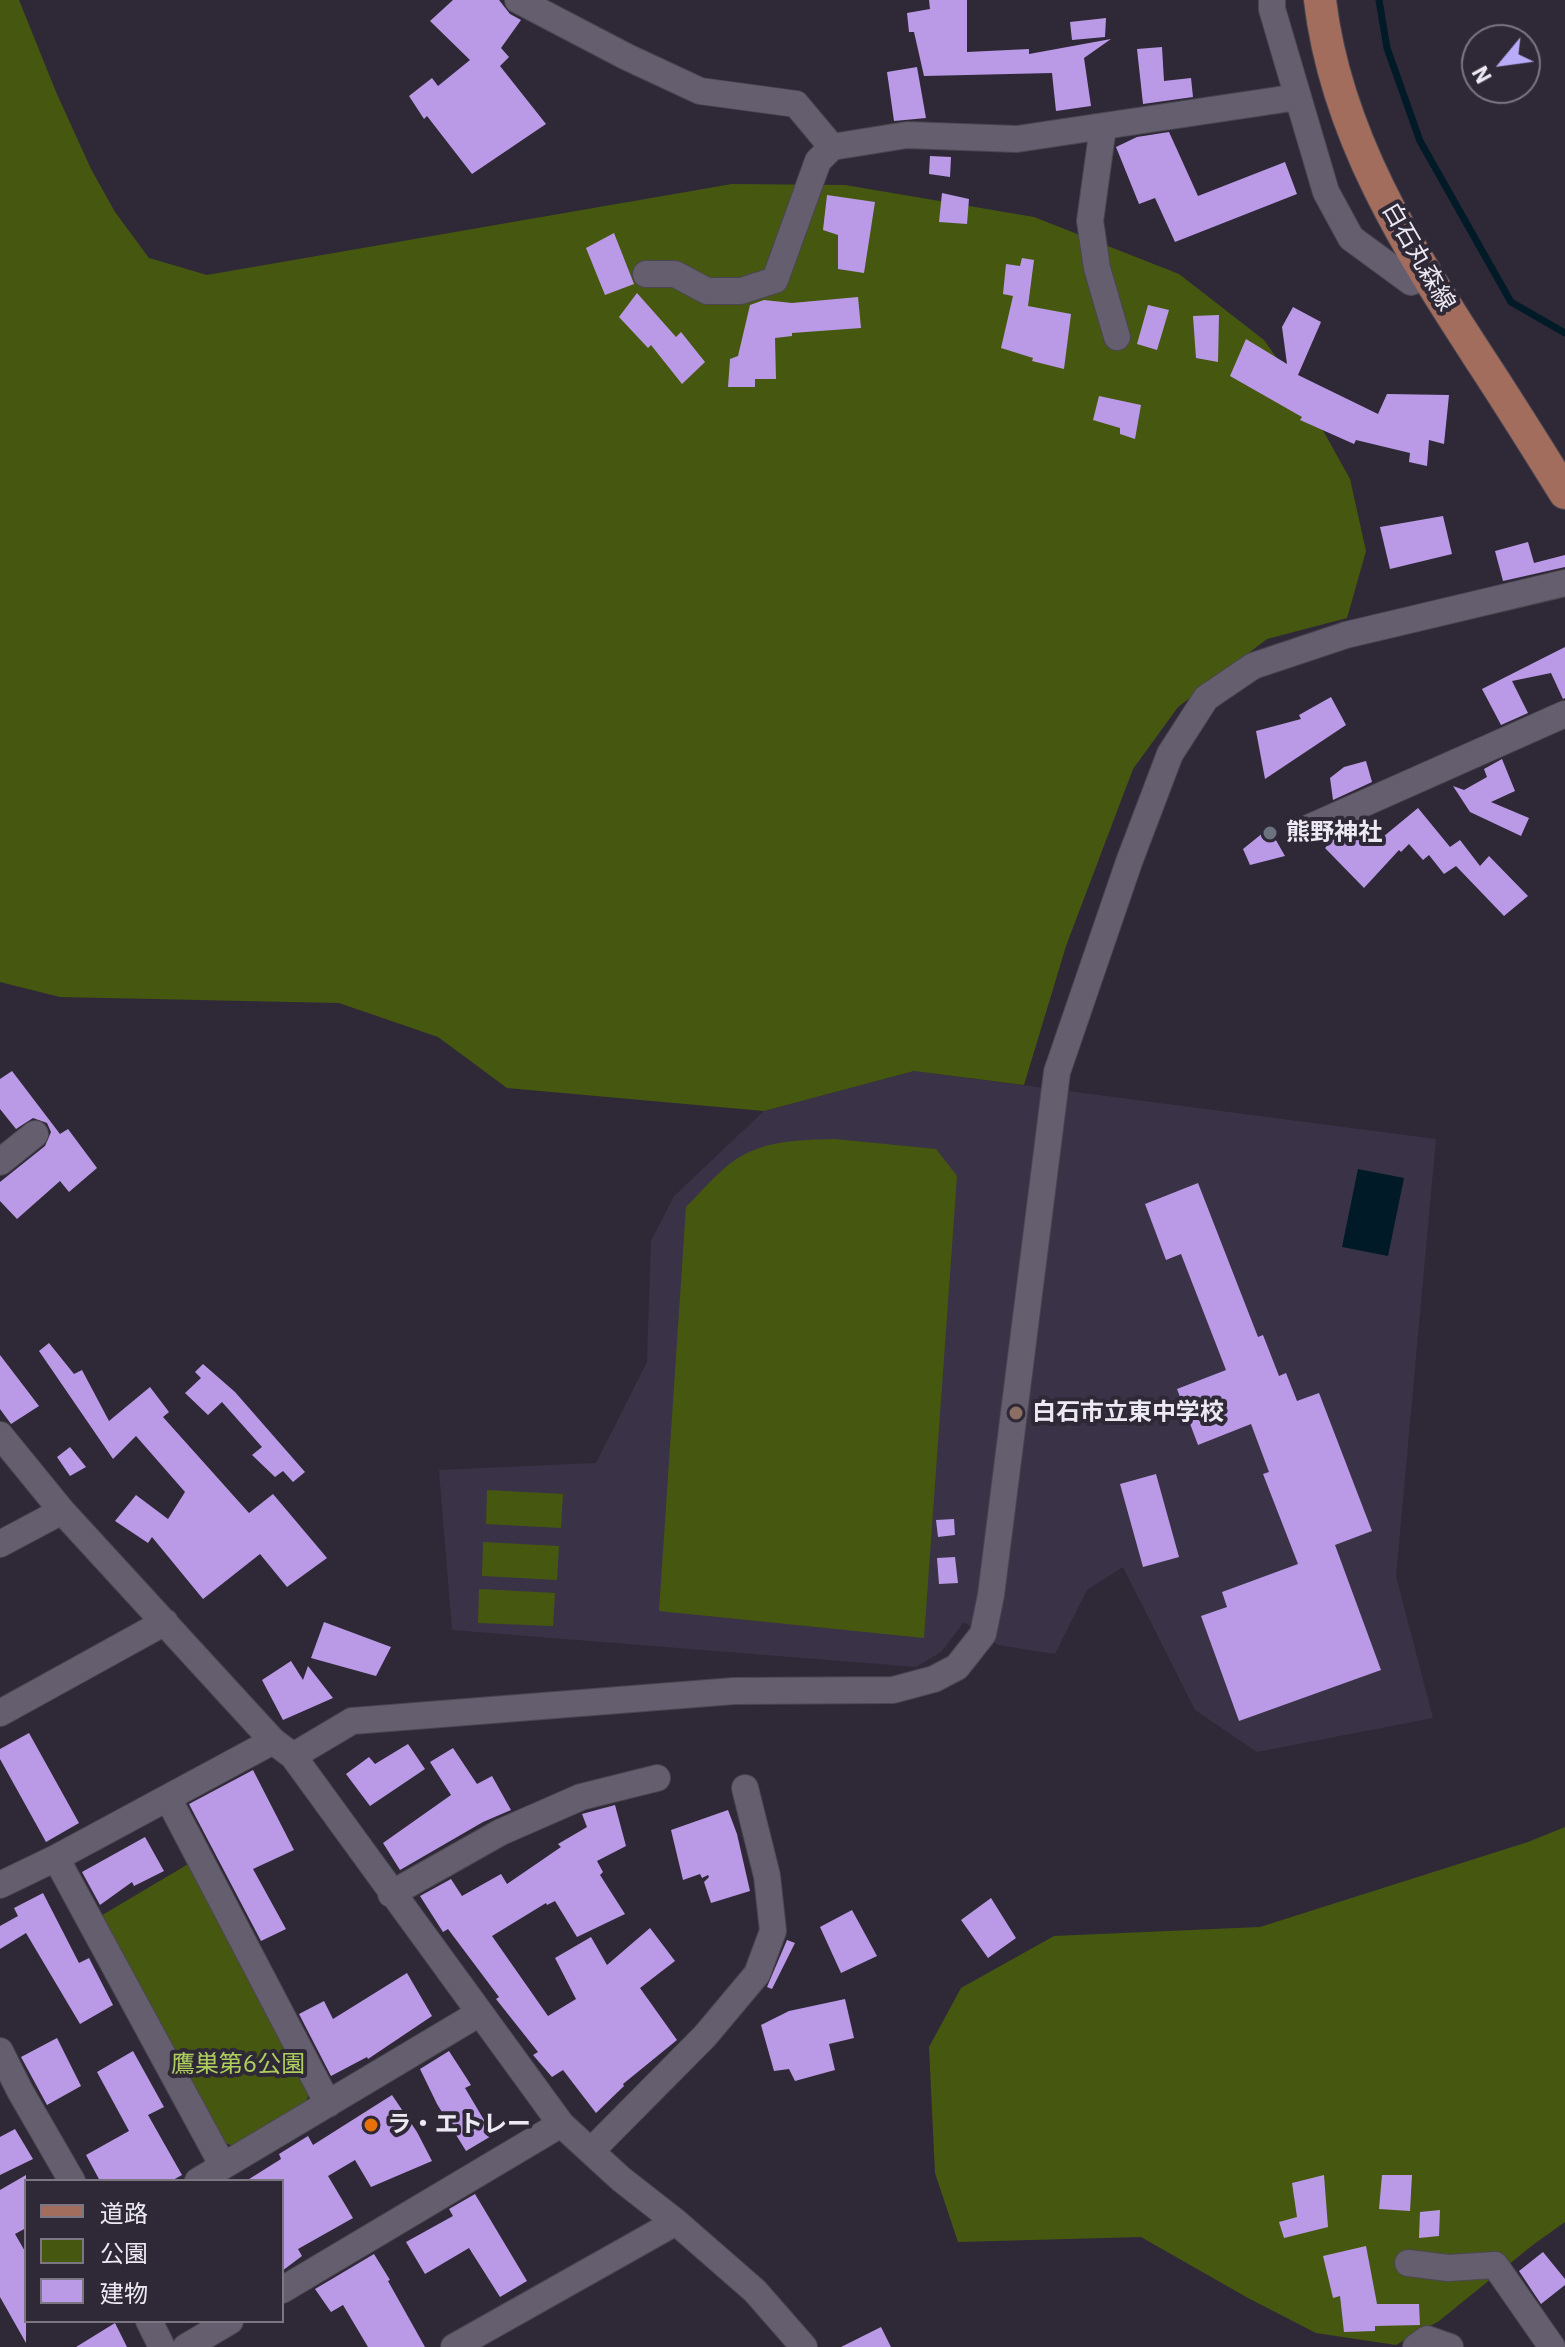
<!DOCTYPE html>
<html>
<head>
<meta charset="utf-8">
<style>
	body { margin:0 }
	#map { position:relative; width:1565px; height:2347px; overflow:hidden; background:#2f2937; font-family:"IBM Plex Sans","Noto Sans JP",sans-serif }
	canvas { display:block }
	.legend { position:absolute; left:24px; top:2179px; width:260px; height:144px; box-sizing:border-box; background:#2f2937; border:2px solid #7b7682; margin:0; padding:10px 14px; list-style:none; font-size:24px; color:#ece9f2 }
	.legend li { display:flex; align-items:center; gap:16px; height:40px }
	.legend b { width:40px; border:2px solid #7b7682 }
	.north { position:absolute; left:1461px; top:24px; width:80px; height:80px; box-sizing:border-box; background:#2f2937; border:2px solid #7b7682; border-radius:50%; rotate:241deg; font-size:22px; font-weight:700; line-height:32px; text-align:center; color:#ece9f2 }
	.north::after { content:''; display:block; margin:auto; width:28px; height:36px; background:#b8abf7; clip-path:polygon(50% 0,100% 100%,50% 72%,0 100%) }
</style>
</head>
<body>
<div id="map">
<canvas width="1565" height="2347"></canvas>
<ul class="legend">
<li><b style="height:10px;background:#a26d5d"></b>道路</li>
<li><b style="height:22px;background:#465810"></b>公園</li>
<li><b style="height:22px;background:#ba9ae7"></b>建物</li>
</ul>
<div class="north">N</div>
</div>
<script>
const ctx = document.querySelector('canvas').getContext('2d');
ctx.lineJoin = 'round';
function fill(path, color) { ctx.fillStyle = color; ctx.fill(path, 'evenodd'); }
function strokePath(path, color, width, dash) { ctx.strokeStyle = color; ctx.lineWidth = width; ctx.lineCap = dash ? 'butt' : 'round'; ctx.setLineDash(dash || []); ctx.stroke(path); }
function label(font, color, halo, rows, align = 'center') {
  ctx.font = font + ' "IBM Plex Sans","Noto Sans JP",sans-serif'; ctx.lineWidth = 8; ctx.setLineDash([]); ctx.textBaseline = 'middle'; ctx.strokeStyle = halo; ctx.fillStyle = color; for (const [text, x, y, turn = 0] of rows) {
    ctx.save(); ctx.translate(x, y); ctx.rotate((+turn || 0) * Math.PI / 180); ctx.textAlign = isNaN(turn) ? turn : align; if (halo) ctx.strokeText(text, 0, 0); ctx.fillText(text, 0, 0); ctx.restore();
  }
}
fill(new Path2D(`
	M914,1071L1436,1139L1396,1576L1433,1718L1257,1752L1195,1710L1123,1567L1087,1590L1055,1654L998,1645L964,1622L941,1652L916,1667L452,1630L439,1470L596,1463L647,1362L651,1241L674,1196L764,1111Z`), '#3a3246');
fill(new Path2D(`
	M0,0H19L56,92L91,169L115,212L149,258L207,275L732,184L845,185L1034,217L1179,274L1264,340L1305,398L1350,479L1366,551L1347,618L1267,639L1178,707L1133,769L1066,946L1024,1085L914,1071L764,1111L507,1088L438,1037L339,1003L60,997L0,982Z
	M835,1139L936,1149L957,1176L924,1638L659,1611L686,1207C700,1193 715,1175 731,1163C761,1140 799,1140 835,1139Z
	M487,1490L563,1494L561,1528L486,1524Z
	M483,1542L559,1546L557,1580L482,1576Z
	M479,1589L555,1593L553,1626L478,1623Z
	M1565,1827V2222L1534,2244L1439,2321L1396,2345L1316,2333L1248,2298L1141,2237L958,2242L935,2173L929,2047L961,1988L1054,1936L1260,1927L1528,1842Z
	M190,1863L311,2088L305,2105L238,2148L218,2140L99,1917Z`), '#465810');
fill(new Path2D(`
	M1358,1169L1404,1178L1388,1256L1342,1247Z`), '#001a28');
strokePath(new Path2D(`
	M1379,0L1387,48L1420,141L1511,302L1565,333`), '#001a28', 7);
fill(new Path2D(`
	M453,0H499L510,14L521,20L501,48L509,57L500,66L546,124L472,174L427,116L424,119L409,96L432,78L438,86L470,60L430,21Z
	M929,0H967V52L1029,49V54L1111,39L1084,58L1091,106L1056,111L1052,73L924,76L914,32H909L907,13L930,9Z
	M1106,18L1105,37L1072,40L1070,22Z
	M1162,47L1164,81L1191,78L1193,97L1143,104L1137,49Z
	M917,67L926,118L894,121L887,72Z
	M1169,132L1198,196L1285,162L1297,194L1175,242L1155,198L1139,204L1116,147L1137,137Z
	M930,156L951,157L950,177L929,174Z
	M942,193L969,199L967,224L939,222Z
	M827,195L875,202L864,273L838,269V235L823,230Z
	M614,233L634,284L605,295L586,248Z
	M1022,258L1034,260L1028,306L1071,314L1064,369L1032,361L1033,358L1001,348L1013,296L1003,294L1006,264L1020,266Z
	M637,293L676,337L681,332L705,362L682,384L651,345L648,348L619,317Z
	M858,297L861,328L792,333V336L775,338L776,379H755V387H728L730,359L738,356L750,305L764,300L792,303Z
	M1148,305L1169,310L1157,350L1137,344Z
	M1293,307L1321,322L1298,375L1378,414L1387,394L1449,395L1444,444L1429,440L1427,466L1409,462L1410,453L1356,440L1354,444L1300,420L1302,417L1230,376L1246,339L1287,364L1282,327Z
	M1219,315L1218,362L1196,358L1193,316Z
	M1099,396L1141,405L1135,439L1120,434V428L1093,420Z
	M1443,516L1452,554L1390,569L1380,527Z
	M1528,542L1534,563L1565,555V567L1503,581L1495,551Z
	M1565,647V698L1563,699L1551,673L1512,681L1528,713L1501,725L1482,689Z
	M1331,697L1346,725L1265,779L1256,731L1301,719L1299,715Z
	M1502,759L1515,791L1491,802L1529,818L1521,836L1470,812L1453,786L1464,790L1487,777L1484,769Z
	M1366,761L1372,782L1333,800L1330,778L1344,767Z
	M1418,808L1450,847L1460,840L1480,866L1489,856L1528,896L1504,916L1456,866L1444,874L1429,855L1423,860L1409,844L1401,852L1399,850L1364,888L1325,848L1341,831L1351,826L1372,846Z
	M1269,828L1285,856L1250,865L1243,849Z
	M12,1071L60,1134L68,1129L97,1168L69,1192L60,1181L17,1219L0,1201V1182L45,1146L51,1132L47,1123L33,1118L16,1129L0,1109V1079Z
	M1198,1183L1258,1337L1263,1335L1279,1376L1286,1373L1297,1401L1319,1393L1372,1531L1335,1545L1381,1670L1239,1721L1201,1616L1227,1607L1222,1592L1298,1564L1263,1474L1269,1472L1251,1424L1198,1445L1177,1389L1226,1370L1181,1254L1166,1260L1145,1204Z
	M49,1343L74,1374L82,1370L109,1421L150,1387L169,1412L163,1417L249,1513L273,1494L327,1558L287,1587L260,1554L203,1599L152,1537L148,1543L115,1521L136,1495L168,1519L185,1492L136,1436L113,1459L39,1351Z
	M0,1355L39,1406L11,1424L0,1409Z
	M203,1364L235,1392L305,1472L293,1482L283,1471L275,1477L252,1455L262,1447L222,1402L208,1415L185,1393L201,1378L195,1372Z
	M70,1447L86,1467L70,1476L57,1457Z
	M1156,1474L1179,1557L1143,1567L1120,1484Z
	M954,1519L955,1535L938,1537L936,1520Z
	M955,1557L958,1583L939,1584L937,1558Z
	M324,1622L391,1647L376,1676L311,1658Z
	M291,1661L303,1680L308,1666L333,1698L283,1720L262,1680Z
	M29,1733L79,1823L46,1842L0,1759V1749Z
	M408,1744L425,1769L370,1806L346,1774L369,1757L375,1764Z
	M453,1748L477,1784L492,1776L511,1810L483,1822L400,1870L383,1843L451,1795L430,1762Z
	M253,1770L294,1850L253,1869L286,1929L261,1941L189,1804Z
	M615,1805L626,1846L597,1861L603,1872L600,1875L625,1914L577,1937L555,1901L547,1905L546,1903L492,1936L548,2016L576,1999L555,1958L591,1937L607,1965L650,1928L675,1961L640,1988L677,2040L623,2084L624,2086L596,2113L563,2070L552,2077L533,2055L538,2052L496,1999L499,1997L448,1929L443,1932L420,1896L451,1879L462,1896L501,1874L507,1884L561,1847L558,1844L587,1827L582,1814Z
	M728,1810L737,1834L750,1891L711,1903L704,1882L709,1877L708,1875L702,1878L700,1874L683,1880L671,1830Z
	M145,1837L164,1871L134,1886L132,1882L100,1905L82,1872Z
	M43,1893L79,1963L89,1958L113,2005L80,2024L26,1933L0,1949V1926L18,1916L14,1908Z
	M991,1898L1016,1938L988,1958L961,1920Z
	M852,1910L877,1956L841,1973L820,1927Z
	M787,1940L795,1943L772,1989L767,1987Z
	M407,1973L432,2016L368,2059L367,2057L331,2076L299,2014L324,2001L333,2019Z
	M845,1999L854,2038L829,2044L835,2070L795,2081L789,2069L774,2071L761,2025L789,2011Z
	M57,2038L81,2086L47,2105L21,2057Z
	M133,2051L164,2107L148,2115L182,2175L171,2181H100L86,2155L129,2131L97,2072Z
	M449,2051L471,2085L465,2088L493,2135L466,2151L437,2104L420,2069Z
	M392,2095L417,2132L432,2161L371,2187L355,2160L328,2176L353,2218L298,2249L302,2256L282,2271V2181H246L281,2159L279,2154L308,2136L313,2145Z
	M15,2129L33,2159L0,2175V2137Z
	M26,2175V2228L15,2234L26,2253V2343L0,2297V2190Z
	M1324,2175L1328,2227L1284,2238L1279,2222L1297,2217L1292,2183Z
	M1382,2175H1412L1410,2211L1379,2209Z
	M475,2194L527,2281L500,2297L469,2248L425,2274L406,2242L453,2216L449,2209Z
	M1440,2210L1439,2236L1419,2238L1420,2212Z
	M1366,2246L1377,2304H1419L1420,2325L1375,2326V2331L1344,2332L1340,2296L1333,2298L1323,2256Z
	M1543,2252L1565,2279V2285L1541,2304L1519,2271Z
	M374,2254L390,2280L388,2281L425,2347H368L343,2305L331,2312L315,2289Z
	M115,2323L127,2347H76Z
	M881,2327L891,2347H841Z`), '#ba9ae7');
const minor = new Path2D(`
	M518,0L627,57L700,91L796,104L832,147L907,135L1017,139L1298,97
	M1272,0V9L1326,192L1351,238L1411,282L1426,275
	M1103,127L1090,221L1097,268L1117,337
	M646,274H675L707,291H741L775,280L818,161L832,147
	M1304,830L1565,714
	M0,1162L35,1134
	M0,1435L62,1511L273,1741L293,1756L561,2124L621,2179L676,2222L755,2291L804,2347
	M0,1544L62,1511
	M0,1713L165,1622
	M293,1756L352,1721L734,1691L893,1690L934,1679L957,1667L983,1634L991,1595L1057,1072L1129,862L1170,754L1206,698L1253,666L1346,635L1565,583
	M168,1798L328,2104
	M56,1858L223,2166
	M0,1885L56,1858L273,1741
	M391,1894L501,1832L581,1797L657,1778
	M0,2051L20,2091L72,2181
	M591,2151L705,2036L757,1974L773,1931L767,1876L745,1788
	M198,2181L478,2014
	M1408,2263L1448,2268L1495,2265L1552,2347
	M282,2290L561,2124
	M149,2321L162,2347
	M186,2347L230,2321
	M454,2347L676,2222
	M1416,2347L1427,2339L1450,2347`);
const major = new Path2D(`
	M1320,0C1336,135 1408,248 1480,359C1509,403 1537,448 1565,493`);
strokePath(minor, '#4a4651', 28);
strokePath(major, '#4a4651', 34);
strokePath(minor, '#655e6e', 26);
strokePath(major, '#a26d5d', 32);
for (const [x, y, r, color] of [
	[1270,833,8,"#6b7280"],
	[1016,1413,8,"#8d6e63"],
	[371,2125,8,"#e8710a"]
]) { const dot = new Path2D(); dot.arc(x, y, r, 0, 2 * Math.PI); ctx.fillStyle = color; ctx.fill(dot); strokePath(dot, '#2f2937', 3); }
label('24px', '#ece9f2', '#2f2937', [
	["白石丸森線",1418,257,60]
]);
label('bold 24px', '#ece9f2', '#2f2937', [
	["熊野神社",1286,833],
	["白石市立東中学校",1032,1413],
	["ラ・エトレー",387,2125]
], 'left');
label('24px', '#aece5e', '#2f2937', [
	["鷹巣第6公園",238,2065]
]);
</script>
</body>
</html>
